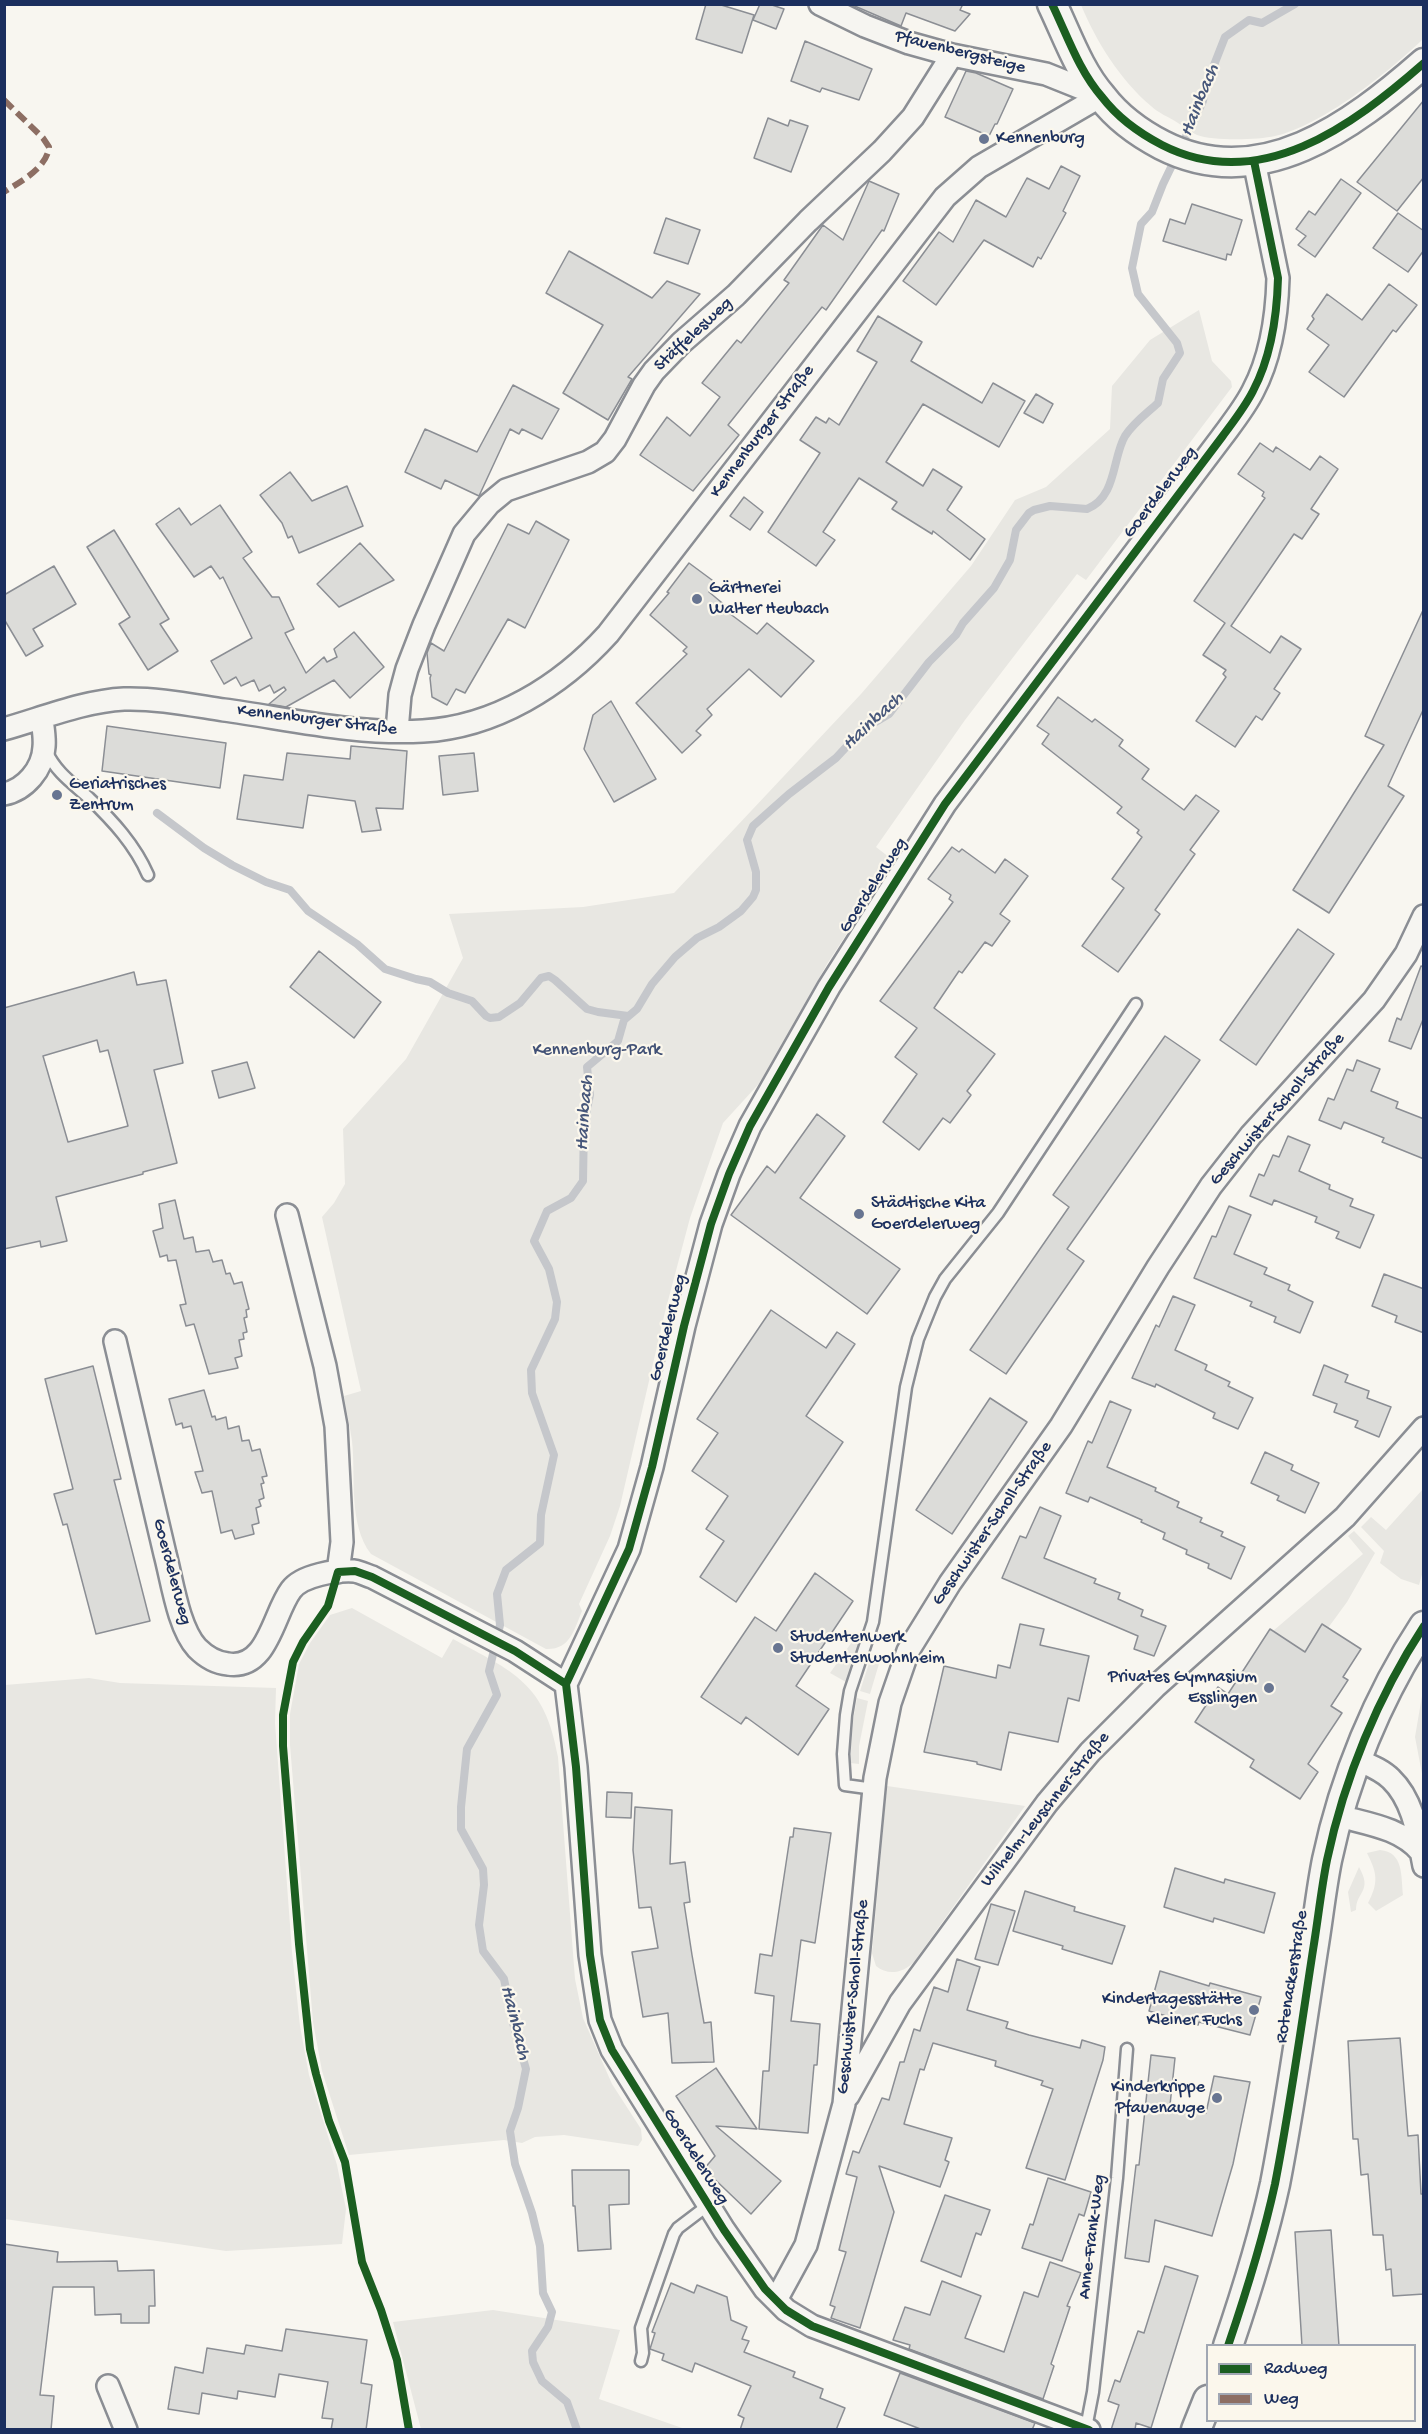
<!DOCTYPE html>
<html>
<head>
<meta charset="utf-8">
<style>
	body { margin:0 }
	#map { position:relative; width:1428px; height:2434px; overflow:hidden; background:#f8f6f0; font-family:"Gochi Hand",sans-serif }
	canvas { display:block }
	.frame { position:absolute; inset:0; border:6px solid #1b2f5e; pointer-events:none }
	.legend { position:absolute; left:1206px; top:2344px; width:210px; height:78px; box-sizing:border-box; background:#fbf7ec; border:2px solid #a1a7b3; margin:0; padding:8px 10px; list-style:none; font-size:18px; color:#1b2f5e }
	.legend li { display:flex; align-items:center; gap:12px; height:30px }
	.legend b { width:30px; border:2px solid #a1a7b3 }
</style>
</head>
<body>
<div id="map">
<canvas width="1428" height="2434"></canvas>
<div class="frame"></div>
<ul class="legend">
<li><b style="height:8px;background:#1b5e20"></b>Radweg</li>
<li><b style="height:8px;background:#8d6e63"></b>Weg</li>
</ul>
</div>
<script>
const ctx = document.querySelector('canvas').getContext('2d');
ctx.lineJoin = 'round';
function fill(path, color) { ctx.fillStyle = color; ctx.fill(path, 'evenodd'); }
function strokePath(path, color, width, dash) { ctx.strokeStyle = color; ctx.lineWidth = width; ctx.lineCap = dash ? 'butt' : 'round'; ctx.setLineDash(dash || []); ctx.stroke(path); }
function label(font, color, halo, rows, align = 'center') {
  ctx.font = font + ' "Gochi Hand",sans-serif'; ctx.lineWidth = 4.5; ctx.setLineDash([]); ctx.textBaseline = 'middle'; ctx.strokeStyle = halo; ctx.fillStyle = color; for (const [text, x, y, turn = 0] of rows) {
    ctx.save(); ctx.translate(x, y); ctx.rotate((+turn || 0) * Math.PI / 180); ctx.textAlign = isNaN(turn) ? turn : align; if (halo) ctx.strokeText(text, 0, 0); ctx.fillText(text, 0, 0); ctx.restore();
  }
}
fill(new Path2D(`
	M1081,5H1423V39C1389,72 1321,126 1275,136C1258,140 1213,141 1197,135C1191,132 1184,127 1178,123C1169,117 1158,113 1151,106C1120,80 1096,41 1081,5Z
	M1199,310L1212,361L1231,381L1232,387L1086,580L1077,574L965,720L876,847L894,861L827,964L765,1077L723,1123L690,1218L665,1312L620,1506L610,1536L579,1604L582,1611C574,1630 570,1650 546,1649L371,1554C348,1524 356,1477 352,1441C350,1426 346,1411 344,1396L361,1391L322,1217L334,1203L345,1184L343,1129L406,1059L463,958L449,914L583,907L674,893L861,694L971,566L1015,500L1046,487L1110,429L1112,386L1150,340Z
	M1423,1489V1571L1419,1585L1401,1579L1380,1563L1384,1551L1361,1527L1371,1517L1386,1530Z
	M1354,1531L1375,1553L1347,1602L1328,1628L1322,1625L1307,1649L1318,1661L1273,1631L1363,1554L1348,1536Z
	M352,1608L442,1658L453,1639C514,1672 545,1683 558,1757L575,1979L583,2018L612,2084L641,2129L642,2140L638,2146L564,2135L535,2137L522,2143L504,2140L349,2155L322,2071L313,2022L290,1745V1714L299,1664L310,1643L330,1615Z
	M854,1639L860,1643L846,1682L830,1673Z
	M872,1654L881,1657L870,1694L860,1691Z
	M89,1678L120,1683L276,1688L275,1723L292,1952L300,2026L309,2075L337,2165L346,2209L342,2244L226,2251L5,2219V1685Z
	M1423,1690V1779L1415,1737Z
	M857,1698L868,1701L859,1746V1764L850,1763L853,1721Z
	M887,1786L1025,1806L914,1962C903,1973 888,1976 876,1966L872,1953Z
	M1380,1850C1404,1852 1401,1877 1403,1895L1376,1911L1368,1903C1379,1882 1377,1873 1367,1853Z
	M1359,1867C1373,1892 1356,1891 1356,1910L1351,1912L1348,1892Z
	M493,2310L620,2330L599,2399L685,2429H421L393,2322Z`), '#e8e7e2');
strokePath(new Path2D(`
	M157,813L204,848L232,865L266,882L290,890L308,911L357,944L385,969L416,979L430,982L448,993L472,1001L486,1016L490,1018L499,1017L520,1003L541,978L549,976L555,980L587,1009L598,1012L628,1016
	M577,2430L567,2402L542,2381L533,2362L532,2351L548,2327L552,2312L543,2293L540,2246L532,2213L515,2164L510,2131L518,2108L526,2069L513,2023L504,1979L483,1951L479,1925L484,1885L483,1869L461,1829V1807L467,1749L497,1695L489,1671L500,1625L497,1594L506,1570L540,1543L541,1515L554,1455L532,1393L531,1370L555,1319L557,1302L549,1269L534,1241L547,1211L571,1198L583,1181L584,1123L590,1095L587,1067L618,1041L624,1020L637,1009L652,984L675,957L697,938L719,927L741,911L753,897L756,890V872L747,840L753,826L789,794L836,758L862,730L889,714L929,662L956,635L963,623L994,588L1010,560L1016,530L1029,513L1034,510L1050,506L1087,509C1117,497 1112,458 1125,436C1134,422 1146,414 1158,403L1163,379L1180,353L1177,343L1138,294L1132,268L1141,224L1152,212L1163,184L1203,101L1205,88L1225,37L1249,20L1262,23L1295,4`), '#c5c7cb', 8);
const building = new Path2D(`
	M706,4H718L754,15L742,53L696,39Z
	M760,4H769L784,9L776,29L753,20Z
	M850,4H963L960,10L970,14L955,31L906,13L901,26Z
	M805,41L872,69L859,100L822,88L820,92L791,81Z
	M966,71L976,73L1013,89L997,124H995L989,136L945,117Z
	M1424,100V177L1397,211L1357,182Z
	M768,118L788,126L790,120L808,126L791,172L754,158Z
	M1061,166L1080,176L1063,211L1066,213L1041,259L1038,257L1033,267L984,240L936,305L903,281L939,232L953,242L976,200L1006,217L1027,178L1049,189Z
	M1341,179L1361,193L1315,257L1298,245L1306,236L1296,229L1309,211L1315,215Z
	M869,181L899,194L884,231L882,230L826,310L822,307L728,425L739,435L693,491L640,455L667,417L690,436L720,397L702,383L737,340L741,343L789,283L784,280L823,225L843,240Z
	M1192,204L1242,220L1231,255L1227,254L1226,260L1163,241L1170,219L1185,224Z
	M1398,213L1424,231V250L1408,272L1373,248Z
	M666,218L700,230L688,264L654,253Z
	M569,251L652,298L667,281L700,294L628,377L632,379L608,420L563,393L603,325L546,293Z
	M1389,284L1417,305L1396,332L1393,330L1344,397L1309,372L1329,345L1307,329L1314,319L1312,316L1327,294L1362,320Z
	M878,316L922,342L911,361L982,403L993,383L1025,401L999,447L923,404L886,462L923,486L933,469L962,487L947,510L985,539L970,560L933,531L932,534L892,509L897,502L859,478L823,532L835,540L816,566L768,532L820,453L800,440L816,417L826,423L829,418L839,425L877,362L857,351Z
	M513,385L559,409L542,439L522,429L519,434L510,429L479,496L445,480L441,489L405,472L425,429L477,452Z
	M1036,394L1053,404L1043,423L1024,413Z
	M1260,443L1273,452L1276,447L1310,470L1320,456L1338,469L1311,509L1319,514L1302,539L1294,534L1231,626L1270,653L1281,636L1301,649L1274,689L1280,693L1262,720L1256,716L1235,747L1196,721L1226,677L1223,674L1226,670L1203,655L1225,623L1194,601L1265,498L1262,496L1264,492L1238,474Z
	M290,472L312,501L347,486L363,526L299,553L292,536L288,538L282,523L260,495Z
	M744,497L763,512L750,530L730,516Z
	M220,505L252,552L243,558L272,597H279L294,629L285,633L306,673L324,657L327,662L337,657L334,649L354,632L384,667L350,698L334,680L286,707L269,704L286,690L284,687L274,693L270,685L259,691L254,680L241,686L236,677L224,684L211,661L252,638L223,577L220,579L211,566L194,577L156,524L179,508L191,525Z
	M536,521L569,540L525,628L508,619L465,693L456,689L447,705L432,697L430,678L431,675L429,674L427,653L431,643L444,651L508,524L529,534Z
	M114,530L169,619L160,624L178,651L148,670L119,624L130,617L87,547Z
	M360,543L394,580L339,607L317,584Z
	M689,563L716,583L709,592L727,607L725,610L757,634L767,623L814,661L781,697L749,669L707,709L712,715L696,731L701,735L682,753L636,703L687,654L683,651L687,647L650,615L669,593L667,592Z
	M54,566L76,604L33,629L43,646L26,656L4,619V595Z
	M1424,608V708L1388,786L1404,796L1329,913L1293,890L1384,745L1365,736Z
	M1058,697L1092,722L1095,719L1123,740L1119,746L1149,769L1142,779L1184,810L1196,795L1219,811L1190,850L1195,854L1155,910L1160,914L1118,972L1082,946L1124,888L1112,879L1142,837L1137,833L1139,830L1117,813L1122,807L1042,744L1049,734L1037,726Z
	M611,701L656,779L614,802L584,749L593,715Z
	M107,726L226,743L220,788L102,771Z
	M351,746L407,751L403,809L376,808L381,830L362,832L355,801L308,795L303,828L237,819L244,775L283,780L287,753L350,759Z
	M474,753L478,791L443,795L439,756Z
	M952,847L959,852L962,849L995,873L1005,859L1028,876L1000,914L1010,921L992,946L985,942L962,973L959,971L934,1008L995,1054L967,1091L971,1095L950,1123L943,1118L919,1150L883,1122L917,1074L895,1057L917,1028L880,1001L953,902L949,899L951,895L928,879Z
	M1298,929L1334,954L1256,1065L1220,1040Z
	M319,951L381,1002L354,1038L290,987Z
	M1421,966L1424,967V1017L1411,1049L1389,1041L1397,1018L1401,1020Z
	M134,972L137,985L166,980L183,1063L154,1070L177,1163L143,1172V1174L56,1197L67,1241L41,1247L40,1241L4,1249V1008ZM97,1040L100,1052L108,1050L128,1126L68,1142L43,1056Z
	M1165,1036L1200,1060L1067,1249L1084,1261L1006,1374L970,1350L1069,1207L1053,1195Z
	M1357,1060L1380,1069L1371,1091L1398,1102L1396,1108L1424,1119V1159L1382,1142L1384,1138L1344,1122L1341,1129L1319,1120L1328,1098L1334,1100L1347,1069L1353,1071Z
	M247,1062L255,1088L219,1098L212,1071Z
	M817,1114L845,1136L800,1198L900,1269L867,1314L731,1215L767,1166L775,1173Z
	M1288,1136L1310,1145L1299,1171L1330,1185L1329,1189L1353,1199L1350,1206L1374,1215L1360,1248L1336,1238L1339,1232L1315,1222L1317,1217L1274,1200L1272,1205L1250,1196L1259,1174L1264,1176L1273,1155L1279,1157Z
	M175,1200L184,1239L193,1237L196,1252L209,1250L213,1262L222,1260L226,1274L230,1273L234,1284L242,1282L249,1309L246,1310L247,1317L244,1318L247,1332L243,1333L244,1339L239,1340L242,1356L235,1358L238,1368L209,1374L194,1324L186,1326L180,1305L186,1304L176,1260L168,1261L167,1255L160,1257L153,1231L163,1228L159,1204Z
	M1229,1206L1251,1215L1234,1254L1267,1268L1264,1274L1290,1285L1288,1290L1313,1302L1300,1333L1274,1322L1276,1317L1250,1306L1252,1302L1194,1278L1212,1236L1216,1237Z
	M1384,1274L1424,1289V1333L1395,1322L1397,1316L1372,1306Z
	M1173,1296L1195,1305L1175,1350L1207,1365L1205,1370L1230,1382L1228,1386L1253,1398L1238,1429L1213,1418L1215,1413L1156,1384L1155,1387L1132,1378L1156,1325L1159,1327Z
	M771,1310L826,1348L837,1332L855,1344L806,1416L843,1442L736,1602L700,1577L724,1541L706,1529L728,1496L692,1471L718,1433L697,1419Z
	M1324,1365L1348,1375L1345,1382L1369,1391L1367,1398L1391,1407L1379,1437L1355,1427L1358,1421L1334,1412L1337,1404L1313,1395Z
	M93,1366L121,1479L114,1480L150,1621L96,1634L67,1524L63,1525L54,1494L73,1489L45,1379Z
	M204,1390L212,1417L215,1416L216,1420L226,1417L228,1429L239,1426L242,1441L249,1440L252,1451L260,1449L267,1476L262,1477L264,1483L261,1484L264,1498L259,1500L261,1506L256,1508L259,1523L252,1525L254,1534L235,1539L232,1530L221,1533L212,1491L202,1493L195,1472L203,1471L191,1426L183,1428L182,1423L176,1425L169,1399Z
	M990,1398L1027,1422L952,1534L916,1510Z
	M1110,1401L1131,1410L1107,1467L1156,1488L1155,1491L1179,1502L1177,1507L1202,1518L1200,1522L1223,1532L1221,1536L1245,1547L1231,1579L1208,1568L1209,1564L1186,1554L1187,1550L1163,1539L1165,1533L1141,1522L1142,1520L1090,1497L1088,1502L1066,1493L1088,1441L1092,1443Z
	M1265,1452L1293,1465L1291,1470L1319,1483L1305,1513L1277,1500L1279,1496L1251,1483Z
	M1040,1507L1061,1516L1044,1558L1096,1579L1094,1583L1120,1593L1118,1599L1143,1610L1141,1616L1166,1626L1154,1656L1134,1649L1138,1636L1002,1578L1020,1536L1026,1538Z
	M815,1573L853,1601L796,1686L829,1709L798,1755L746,1717L741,1724L701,1697L755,1617L776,1631Z
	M1020,1624L1044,1629L1040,1645L1089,1656L1079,1701L1068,1698L1058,1742L1009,1732L1001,1770L977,1764V1762L924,1752L944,1666L996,1678L998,1665L1010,1668Z
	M1322,1624L1361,1649L1343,1677L1348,1680L1331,1706L1342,1713L1308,1764L1318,1772L1300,1799L1250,1767L1254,1760L1195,1722L1218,1687L1228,1694L1270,1629L1305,1652Z
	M607,1792L632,1793L631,1818L606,1817Z
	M635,1807L672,1810L670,1864L685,1862L690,1902L684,1903L692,1955L704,2023L711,2022L714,2062L672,2063L668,2013L643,2017L632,1952L658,1948L651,1907L639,1908L633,1850Z
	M794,1828L831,1833L815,1943L801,1940L791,2021L820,2024L817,2065H814L808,2133L759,2129L763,2071H769L774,1996L755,1993L760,1954L772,1956L790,1837H793Z
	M1175,1868L1224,1883L1225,1879L1275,1893L1264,1933L1214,1918L1213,1922L1164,1907Z
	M1025,1891L1075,1907L1074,1911L1125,1926L1112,1964L1062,1949L1063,1946L1013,1931Z
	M991,1904L1015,1911L998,1965L975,1959Z
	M957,1959L980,1967L967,2010L1008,2022L1006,2028L1029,2035L1080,2048L1082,2040L1105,2047L1103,2060L1065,2180L1026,2168L1053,2089L1041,2085L1043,2081L995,2066L996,2061L933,2043L924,2070L920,2069L904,2124L952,2138L945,2160L949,2162L940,2187L879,2166L894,2212L860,2328L831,2318L835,2307L830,2305L846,2252L839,2250L857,2177L846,2174L853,2151L859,2153L882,2098L889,2100L900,2062H904L914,2029L920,2031L934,1987L948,1992Z
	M1160,1971L1209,1986L1210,1983L1261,1997L1250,2035L1199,2022L1198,2025L1149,2011Z
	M1400,2038L1408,2136L1418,2135L1421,2194H1424V2294L1393,2296L1391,2269L1386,2270L1383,2235H1373L1368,2174L1361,2175L1358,2139H1353L1348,2041Z
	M1151,2055L1175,2058L1170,2105L1206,2113L1214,2076L1250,2082L1233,2164L1212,2236L1155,2220L1149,2262L1125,2258L1136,2165H1139Z
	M716,2068L757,2129L716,2126L781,2181L751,2214L704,2169L715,2156L676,2096Z
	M572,2170H629V2204L609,2205L611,2249L578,2251L575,2206H573Z
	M1048,2178L1091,2192L1084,2216L1079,2214L1062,2261L1022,2248L1030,2224L1033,2225Z
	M945,2195L990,2210L981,2235L976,2233L961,2277L921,2261Z
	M1331,2230L1339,2346H1302L1295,2232Z
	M4,2244L58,2252L57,2262L117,2261L118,2271L154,2270L155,2306H149V2323H121V2314L95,2315L94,2287H53L40,2395L54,2396L51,2430H4Z
	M1050,2262L1081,2273L1067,2306L1070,2307L1051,2364L1054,2366L1043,2399L909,2349L910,2345L893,2340L905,2307L930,2315L942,2281L981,2296L965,2338L1004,2352L1024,2292L1038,2297Z
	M1165,2266L1198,2276L1151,2428L1136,2423L1135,2430H1111L1119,2405L1108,2401L1115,2380L1120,2382L1138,2331L1144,2333Z
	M671,2283L694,2293L697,2285L727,2297L731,2320L747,2327L742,2339L749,2341L744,2352L795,2372L793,2377L823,2389L820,2398L845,2408L836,2430H740L744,2418L738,2415L751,2386L695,2363L692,2372L662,2360L664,2354L650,2349L655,2333L652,2332Z
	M286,2329L367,2340L361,2383L372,2385L366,2430H331L333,2419L322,2418L328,2382L279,2374L275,2397L238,2391L237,2399L202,2393L199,2414L168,2409L175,2367L203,2373L207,2348L244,2354L246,2345L282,2351Z
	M900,2373L1035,2423L1032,2430H923L884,2415Z`);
fill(building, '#dcdcd9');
strokePath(building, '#8b8e94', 1.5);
const lane = new Path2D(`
	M46,751C57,773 71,782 89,798C113,821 135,845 148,875
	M874,1789L845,1785L843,1754L846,1715L850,1691L873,1622L906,1387L918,1339L935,1297L945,1279L998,1213L1136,1004
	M641,2361L643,2353L641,2328L674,2234L678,2228L707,2206
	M1086,2428L1093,2392L1117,2178L1127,2049`);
const street = new Path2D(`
	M820,4L865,26L909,43L952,55L1046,74L1101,96
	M4,729C43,718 84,701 124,699C157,698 191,705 224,710C289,719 357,735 423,731C495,727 561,686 608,634L945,197L979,167L1101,96
	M397,731L400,695L407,669L424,625L464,534L489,504L506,490L588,462L605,452L615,439L644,385L654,371L681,343L736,295L808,221L882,151L913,117L952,55
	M4,794C25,790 43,769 44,747C45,738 43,728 42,719
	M287,1215L325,1366L336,1426L342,1542L338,1572
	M115,1341C132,1412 148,1483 165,1554C172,1580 178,1627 197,1648C205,1656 216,1663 228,1664C268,1670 273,1614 291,1590C302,1575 336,1570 354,1571C360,1572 366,1575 372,1577L515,1651L566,1684
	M1358,1760C1369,1765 1382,1770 1391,1779C1414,1801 1418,1836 1424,1866
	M1339,1816C1368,1824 1401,1828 1421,1852
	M848,2096L900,2003L1047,1803L1090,1752L1155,1687L1345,1517L1424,1428
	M776,2300L806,2245L844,2104L875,1778L890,1703L908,1651L950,1583L1061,1426L1158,1267L1211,1186L1251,1135L1374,1000L1406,954L1424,916
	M108,2386L126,2430
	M1089,2430L812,2326L786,2310L765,2289L724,2230L612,2050L600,2020L590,1955L576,1767L566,1684L629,1549L652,1467L684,1326L711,1224L729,1174L750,1126L829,987L945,804L1222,437C1233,422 1245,407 1253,391C1271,357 1277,316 1278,278L1254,161`);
const secondary = new Path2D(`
	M1052,4C1067,35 1079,71 1102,97C1118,118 1139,133 1162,145C1260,195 1352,126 1424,63
	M1228,2346C1246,2293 1263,2239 1275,2184C1290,2107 1301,2028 1313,1950C1318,1920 1321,1890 1327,1860C1344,1779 1378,1696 1424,1626
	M1196,2430L1208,2400`);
strokePath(lane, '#8b8e94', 15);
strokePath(street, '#8b8e94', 26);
strokePath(secondary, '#8b8e94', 33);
strokePath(lane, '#f6f5f1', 10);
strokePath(street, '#f6f5f1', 21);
strokePath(secondary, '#f6f5f1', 28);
strokePath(new Path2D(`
	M4,100L43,138L49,147C47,168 20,182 4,192`), '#8d6e63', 6, [12, 6]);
strokePath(new Path2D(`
	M1052,4C1067,35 1079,71 1102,97C1118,118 1139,133 1162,145C1260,195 1352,126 1424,63
	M1228,2346C1246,2293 1263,2239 1275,2184C1290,2107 1301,2028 1313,1950C1318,1920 1321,1890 1327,1860C1344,1779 1378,1696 1424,1626
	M409,2430L397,2360L381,2310L362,2262L345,2162L329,2121L316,2074L310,2049L299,1944L283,1746V1715L293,1662L303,1642L328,1606L338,1572L355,1571L372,1577L515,1651L566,1684
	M1089,2430L812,2326L786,2310L765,2289L724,2230L612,2050L600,2020L590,1955L576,1767L566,1684L629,1549L652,1467L684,1326L711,1224L729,1174L750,1126L829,987L945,804L1222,437C1233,422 1245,407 1253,391C1271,357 1277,316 1278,278L1254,161`), '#1b5e20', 8);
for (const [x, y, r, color] of [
	[984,139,6,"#687591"],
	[697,599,6,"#687591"],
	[57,795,6,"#687591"],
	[859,1214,6,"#687591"],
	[778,1648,6,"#687591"],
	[1269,1688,6,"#687591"],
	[1254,2010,6,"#687591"],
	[1217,2098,6,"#687591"]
]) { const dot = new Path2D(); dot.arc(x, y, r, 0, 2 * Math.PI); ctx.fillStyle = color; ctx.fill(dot); strokePath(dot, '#fbf7ec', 2); }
label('18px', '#1b2f5e', '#fbf7ec', [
	["Pfauenbergsteige",960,53,14],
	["Stäffelesweg",694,335,-43],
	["Kennenburger Straße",763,432,-53],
	["Goerdelerweg",1161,493,-53],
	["Kennenburger Straße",317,721,7],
	["Goerdelerweg",874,886,-57],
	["Geschwister-Scholl-Straße",1278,1110,-49],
	["Goerdelerweg",669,1328,-76],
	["Geschwister-Scholl-Straße",993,1524,-55],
	["Goerdelerweg",171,1572,75],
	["Wilhelm-Leuschner-Straße",1046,1810,-51],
	["Rotenackerstraße",1293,1977,-81],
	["Geschwister-Scholl-Straße",854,1997,-84],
	["Goerdelerweg",695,2157,58],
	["Anne-Frank-Weg",1093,2237,-83]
]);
label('18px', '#1b2f5e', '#fbf7ec', [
	["Kennenburg",996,139],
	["Gärtnerei",709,589],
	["Walter Heubach",709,610],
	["Geriatrisches",69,785],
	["Zentrum",69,806],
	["Städtische Kita",871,1204],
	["Goerdelerweg",871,1225],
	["Studentenwerk",790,1638],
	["Studentenwohnheim",790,1659],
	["Privates Gymnasium",1257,1678,"right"],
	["Esslingen",1257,1699,"right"],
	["Kindertagesstätte",1242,2000,"right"],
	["Kleiner Fuchs",1242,2021,"right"],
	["Kinderkrippe",1205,2088,"right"],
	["Pfauenauge",1205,2109,"right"]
], 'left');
label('18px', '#415176', '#fbf7ec', [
	["Kennenburg-Park",597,1051]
]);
label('italic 20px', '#47577a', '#fbf7ec', [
	["Hainbach",1201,101,-68],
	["Hainbach",874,722,-43],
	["Hainbach",586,1113,-86],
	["Hainbach",514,2023,76]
]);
</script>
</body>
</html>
